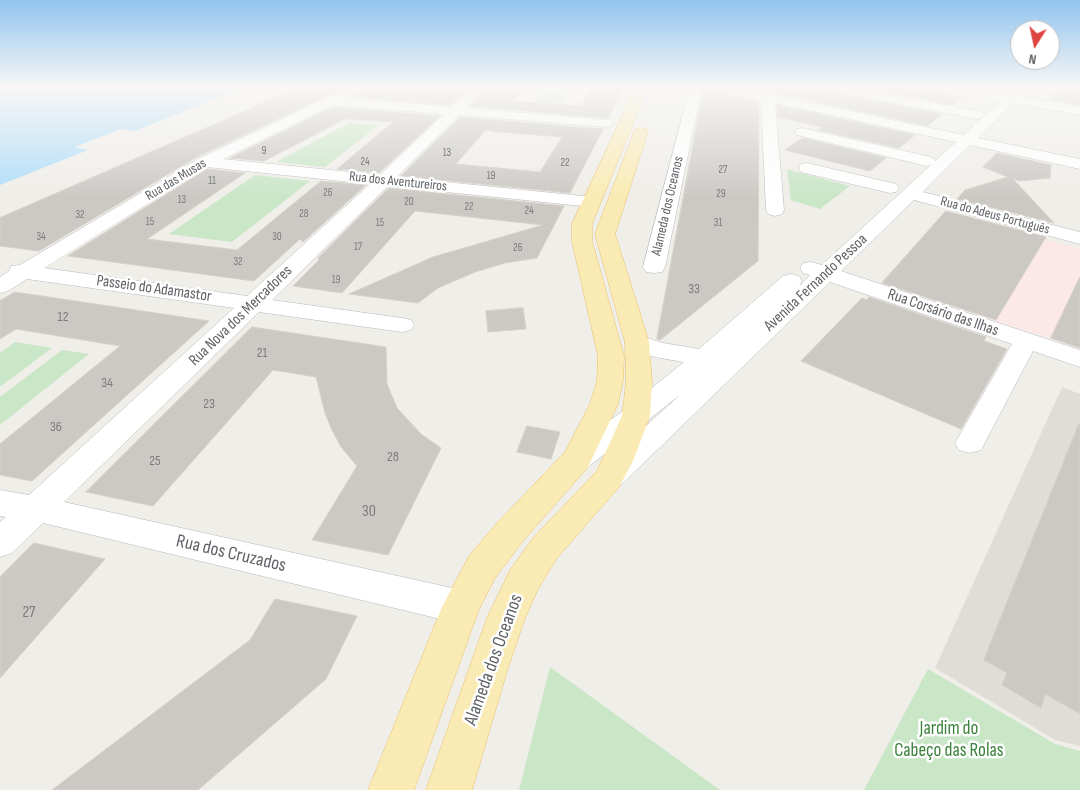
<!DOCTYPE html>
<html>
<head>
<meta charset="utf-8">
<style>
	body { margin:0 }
	#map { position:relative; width:1080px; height:790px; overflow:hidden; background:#f0eee9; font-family:"Sofia Sans Condensed",sans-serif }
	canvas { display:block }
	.north { position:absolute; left:1010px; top:20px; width:50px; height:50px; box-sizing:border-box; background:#fff; border:1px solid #bfc1c2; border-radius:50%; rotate:190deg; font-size:14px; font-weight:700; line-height:20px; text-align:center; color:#606367 }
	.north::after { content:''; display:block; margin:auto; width:18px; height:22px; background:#de4541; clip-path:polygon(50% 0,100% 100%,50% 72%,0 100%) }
</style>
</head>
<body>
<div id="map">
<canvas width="1080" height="790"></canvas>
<div class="north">N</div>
</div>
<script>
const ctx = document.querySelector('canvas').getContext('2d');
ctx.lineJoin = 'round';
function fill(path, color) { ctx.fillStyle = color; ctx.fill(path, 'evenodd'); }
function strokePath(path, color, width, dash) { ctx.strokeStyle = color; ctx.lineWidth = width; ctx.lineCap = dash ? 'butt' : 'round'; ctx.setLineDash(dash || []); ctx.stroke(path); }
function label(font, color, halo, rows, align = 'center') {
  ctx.font = font + ' "Sofia Sans Condensed",sans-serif'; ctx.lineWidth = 5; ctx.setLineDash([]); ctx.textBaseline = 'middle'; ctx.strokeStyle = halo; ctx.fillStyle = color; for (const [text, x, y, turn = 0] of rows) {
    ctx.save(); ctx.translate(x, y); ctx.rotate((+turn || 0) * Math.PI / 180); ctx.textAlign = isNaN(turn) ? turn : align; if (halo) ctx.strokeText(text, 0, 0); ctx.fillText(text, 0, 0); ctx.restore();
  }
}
fill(new Path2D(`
	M1062,387L1080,394V746L1055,740L935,668Z`), '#e0ddd7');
fill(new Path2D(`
	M1044,239L1080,249V348L996,321Z`), '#fbe8e7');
fill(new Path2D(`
	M543,92L569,95L561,104L536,102Z
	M349,123L379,125L325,167L276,162Z
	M787,169L850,186L820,209L791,200Z
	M255,175L310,181L232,242L169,234Z
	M15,342L52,348L0,387V353Z
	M62,350L89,354L0,425V397Z
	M550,667L720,790H519Z
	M928,669L1055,744L1080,751V790H864Z`), '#c9e6c7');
fill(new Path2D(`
	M0,87H246L135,131L121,129L75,147L88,150L0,185Z`), '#afddf9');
const building = new Path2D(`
	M300,87H346L197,157L39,251L0,246V218Z
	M368,87H470L451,105L353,97Z
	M488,87H525L513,101L581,106L593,87H624L608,118L470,106Z
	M704,87H717L721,93L759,102L758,261L660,340L657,339Z
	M788,87H827L835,93L942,114L928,126L776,93Z
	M863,87H909L963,97L954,105Z
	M1058,87H1080V105L1049,99Z
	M777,105L915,135L899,148L818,130L822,127L778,117Z
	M333,107L440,116L379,173L337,169L393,122L345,119L264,161L230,158Z
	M460,117L603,129L570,193L401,176ZM486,130L499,132L562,137L540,172L456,164Z
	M803,138L886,158L870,171L785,150Z
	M997,153L1051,165L1050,178L1019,181L1013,179L1054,223L957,199L965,190L1008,177L983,167Z
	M207,169L245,173L147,239L237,250L321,181L366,185L303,242L300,239L254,281L68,256Z
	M389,188L564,206L537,258L505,263L475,272L438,288L418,303L349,294L433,257L543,225L415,211L342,293L293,286L319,260L318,258Z
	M946,211L1046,237L996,320L882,283Z
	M1080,277V348L1051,338Z
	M15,292L109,306L209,321L32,481L0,475V444L120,346L16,329L0,339V301Z
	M869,297L986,337L984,341L1007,349L961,429L801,361L862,298L867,300Z
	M523,308L526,329L488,332L486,311Z
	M252,327L386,347L387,384L397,408L421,434L441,448L388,555L312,540L357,466L341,447L332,430L325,413L316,377L273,370L153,506L86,492Z
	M1079,424H1080V714L1045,694L1041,708L1002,685L1007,673L984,660Z
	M527,426L560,432L551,459L517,452Z
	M34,543L105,559L0,678V577Z
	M275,599L357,616L326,679L198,790H52L250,640Z`);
fill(building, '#ccc9c5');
strokePath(building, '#d5d0c7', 1);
const minor = new Path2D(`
	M350,87H366L347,98L452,107L473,87H486L466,108L611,120L613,123L611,126L606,127L459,115L397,177L592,197L598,198L601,202L598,206L592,207L388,186L272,300L402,318L411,320L414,325L411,330L402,332L259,312L64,502L461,590L474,595L480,607L474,619L461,624L43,523L12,553L0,557V522L6,517L0,516V490L29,495L234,308L27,279L8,291L0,293V277L9,271L11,266L20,265L198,159ZM333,105L444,114L380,175L223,159ZM207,167L370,184L247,296L44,268Z
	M690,87H702L665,267L662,272L654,273L646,272L643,267Z
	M719,87H738L761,92V87H773L774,95L964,135L982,118L977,119L835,91L829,87H854L977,111L982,112L984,115L982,118L1001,101L946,91L940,87H967L1008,94L1016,87H1029L1021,96L1080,107V115L1014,103L978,138L1080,159V169L970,145L923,192L1080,232V244L914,200L841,271L1080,350V367L1033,351L981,450L970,453L959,450L955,443L1012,344L830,282L622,484L611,488L600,484L595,476L600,468L681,394L588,467L577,470L566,467L562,459L566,451L626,409L684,362C668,359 634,356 625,342L628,337L637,335L663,343L699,349L783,276L791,274L799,276L802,281L799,286L810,275L803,273L800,268L803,263L811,262L822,265L931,165L927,166L797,135L795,132L797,129L802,128L927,156L933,158L935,161L956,142L775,103L784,210L782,214L775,216L768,214L766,210L761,100L721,91Z
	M807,163L896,184L899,188L896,192L890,193L801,172L799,168L801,164Z`);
const major = new Path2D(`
	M636,87H648L592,224V241L624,356L623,381L618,404L588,467L522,542L495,578L479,609L414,790H368L442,607L469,556L498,522L565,452L590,404L597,381L598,356L572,241V224Z
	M641,128L646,129L648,132L615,234L649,342L652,383L650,416L633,461L619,487L557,558L538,589L525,618L507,671L472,790H426L487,618L510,570L533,538L597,471L622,416L626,383L625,342L595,234L634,132L636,129Z`);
strokePath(minor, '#b5b8bc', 1);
strokePath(major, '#e8bf69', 1);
fill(minor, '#fff');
fill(major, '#faebb4');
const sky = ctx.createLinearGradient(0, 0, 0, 198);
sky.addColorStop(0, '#91c4ef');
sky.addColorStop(0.44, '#f8f7f5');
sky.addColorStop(1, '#f8f7f500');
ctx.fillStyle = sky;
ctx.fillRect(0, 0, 1080, 198);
label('11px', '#7b7c7e', null, [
	["9",264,151],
	["13",447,153],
	["24",365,162],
	["22",565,163],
	["27",723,170],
	["19",491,176],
	["11",212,181],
	["26",328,193],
	["29",721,194],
	["13",182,200],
	["20",409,202],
	["22",469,207],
	["24",529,211],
	["28",304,214],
	["32",80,215],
	["15",150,222],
	["15",380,223],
	["31",718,223],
	["34",41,237],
	["30",277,237],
	["17",358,247],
	["26",518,248],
	["32",238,262],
	["19",336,280]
]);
label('14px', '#606367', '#fff', [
	["Rua das Musas",176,180,-31],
	["Rua dos Aventureiros",398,182,6],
	["Alameda dos Oceanos",668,206,-77],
	["Rua do Adeus Português",995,216,15]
]);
label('14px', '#7b7c7e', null, [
	["33",694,289],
	["12",63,317],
	["21",262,353],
	["34",107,383],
	["23",209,404],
	["36",56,427],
	["28",393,457],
	["25",155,461]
]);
label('16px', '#606367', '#fff', [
	["Avenida Fernando Pessoa",816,283,-43],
	["Passeio do Adamastor",154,289,8],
	["Rua Corsário das Ilhas",943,313,19],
	["Rua Nova dos Mercadores",241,316,-44]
]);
label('16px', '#7b7c7e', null, [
	["30",369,512],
	["27",29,613]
]);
label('19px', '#606367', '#fff', [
	["Rua dos Cruzados",231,554,13],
	["Alameda dos Oceanos",494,660,-70]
]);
label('19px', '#3c823c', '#fff', [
	["Jardim do",949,729],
	["Cabeço das Rolas",949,751]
]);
</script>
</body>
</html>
